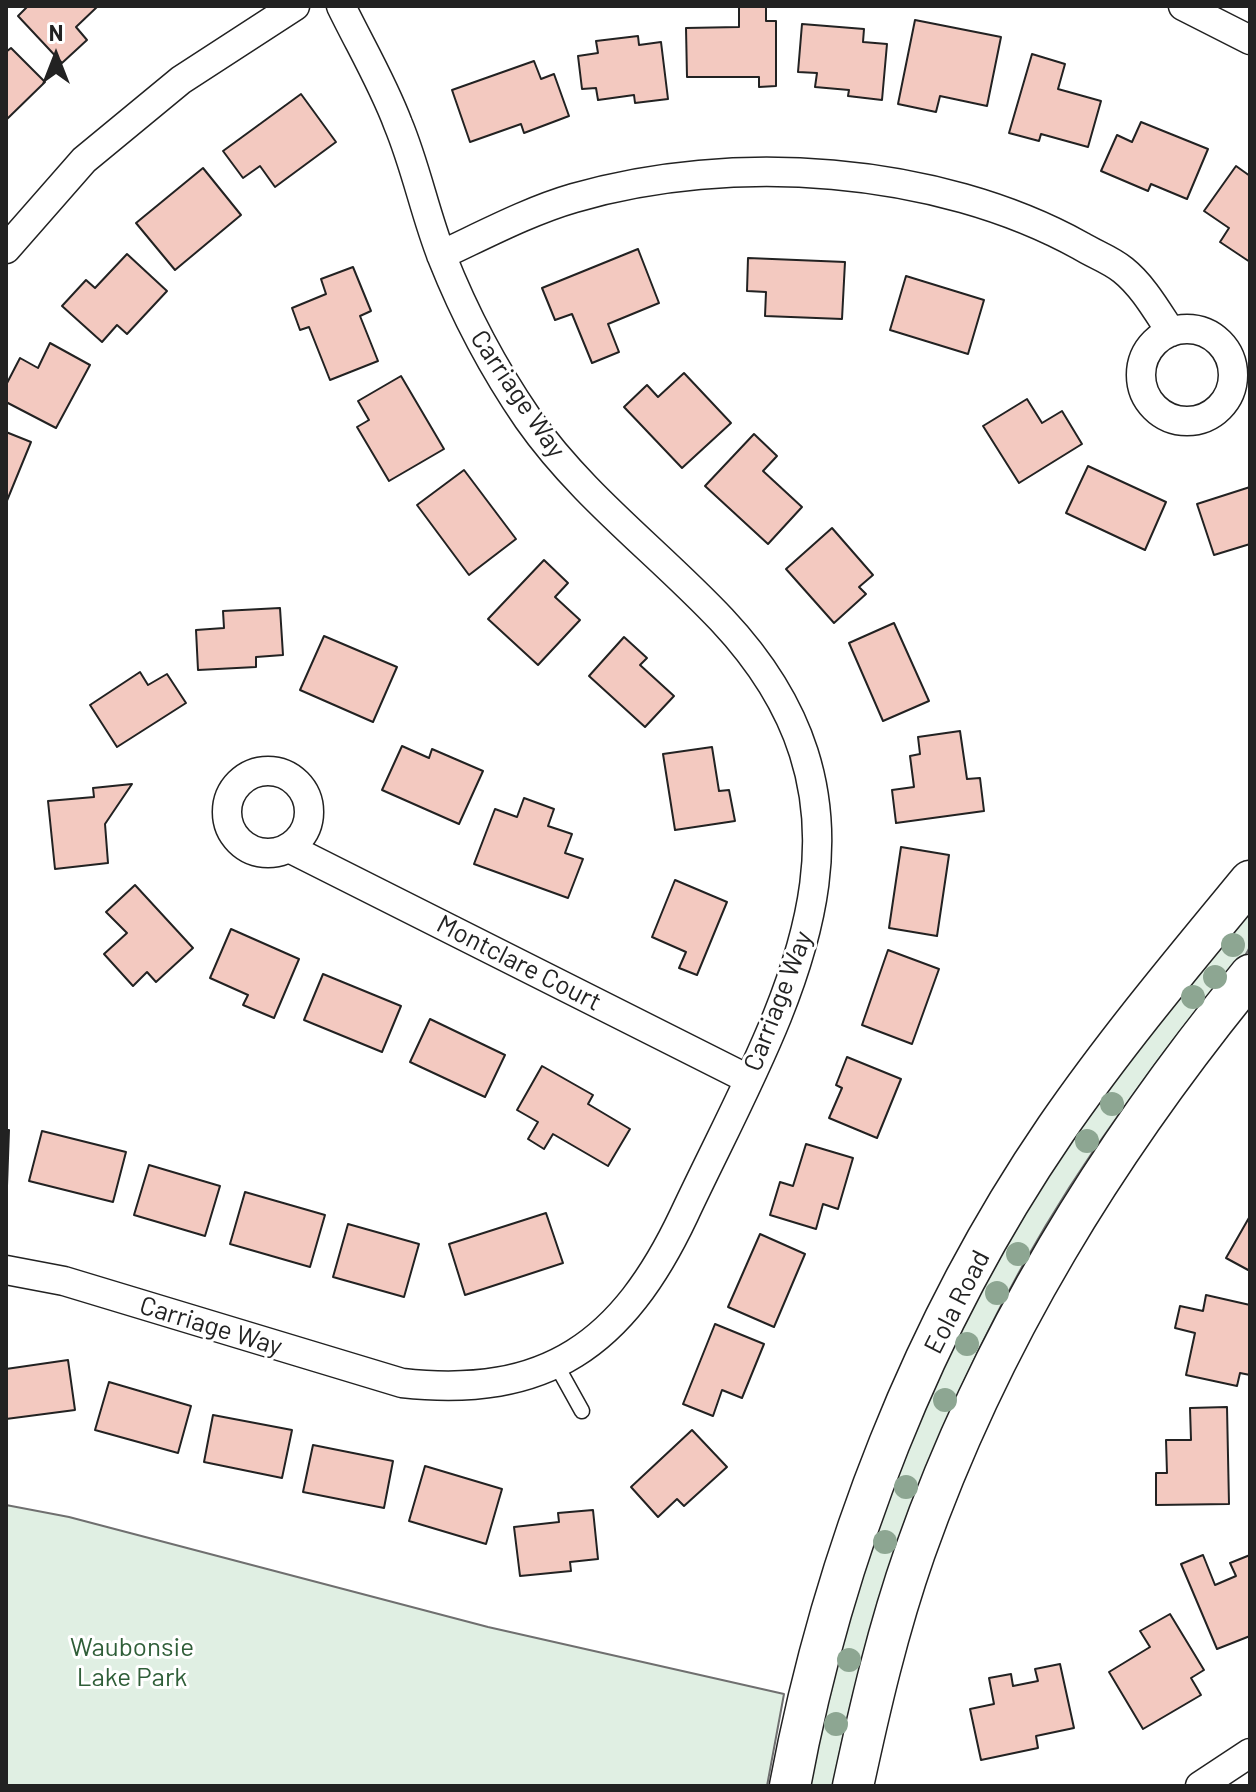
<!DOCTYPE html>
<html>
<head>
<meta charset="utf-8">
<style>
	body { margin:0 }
	#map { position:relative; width:1256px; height:1792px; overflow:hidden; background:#fff; font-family:Barlow,sans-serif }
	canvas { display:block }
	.frame { position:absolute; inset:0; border:8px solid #222; pointer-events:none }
	.north { position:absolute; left:16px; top:16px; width:80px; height:80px; -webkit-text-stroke:6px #fff; paint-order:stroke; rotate:0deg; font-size:22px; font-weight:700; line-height:32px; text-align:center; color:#222 }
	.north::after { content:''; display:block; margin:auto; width:28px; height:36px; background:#222; clip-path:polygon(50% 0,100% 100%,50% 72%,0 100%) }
</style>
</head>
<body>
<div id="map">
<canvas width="1256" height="1792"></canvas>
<div class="frame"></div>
<div class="north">N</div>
</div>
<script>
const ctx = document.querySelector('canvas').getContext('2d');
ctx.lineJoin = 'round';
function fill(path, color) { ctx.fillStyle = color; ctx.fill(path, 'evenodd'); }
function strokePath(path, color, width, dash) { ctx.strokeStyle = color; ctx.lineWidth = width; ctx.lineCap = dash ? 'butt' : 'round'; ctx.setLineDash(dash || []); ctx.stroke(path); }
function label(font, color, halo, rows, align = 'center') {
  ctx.font = font + ' Barlow,sans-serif'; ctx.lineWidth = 6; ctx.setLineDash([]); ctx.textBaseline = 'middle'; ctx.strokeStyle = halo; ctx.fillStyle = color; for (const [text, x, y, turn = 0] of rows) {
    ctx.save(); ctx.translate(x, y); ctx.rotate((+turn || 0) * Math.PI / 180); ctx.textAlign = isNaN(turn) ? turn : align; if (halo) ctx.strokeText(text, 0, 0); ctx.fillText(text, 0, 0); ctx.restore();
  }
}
const green = new Path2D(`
	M1250,910C1250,920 1253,936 1250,946C1246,961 1197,1010 1185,1025C1162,1053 1141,1083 1120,1113C979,1307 878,1551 833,1786H808C825,1713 842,1640 864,1569C916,1399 1003,1233 1107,1090C1151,1028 1202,970 1250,910Z
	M6,1505L69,1517L488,1627L784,1694L767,1786H6Z`);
fill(green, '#e0efe3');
strokePath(green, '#6f6f6f', 2);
const building = new Path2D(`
	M28,6H98L76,27L87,40L62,63L18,16Z
	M739,6H766V21H776V86L759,87V77H687L686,28L739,27Z
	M915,20L1001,37L987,106L940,96L936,112L898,104Z
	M802,24L864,29L863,42L887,44L882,100L848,96L849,90L815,87L817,73L798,72Z
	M638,36L639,45L661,42L668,99L635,103L634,95L598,100L596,88L582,89L578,56L598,53L596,41Z
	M11,48L45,82L6,120V52Z
	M1032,54L1065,64L1058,89L1101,101L1088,147L1041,134L1039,141L1009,133Z
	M534,61L541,79L554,74L569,116L524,133L521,124L470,142L452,90Z
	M301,94L336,142L275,187L260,166L243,178L223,151Z
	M1141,122L1208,149L1187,199L1151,184L1148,191L1101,171L1117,135L1132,142Z
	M1236,166L1250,176V262L1220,242L1229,228L1204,211Z
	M203,168L241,215L175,270L136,223Z
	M638,249L659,303L608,324L619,352L592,363L572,314L555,320L542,288Z
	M127,254L167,291L127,334L117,325L102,342L62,306L86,280L95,288Z
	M748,258L845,262L842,319L765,316L766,292L747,291Z
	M353,267L371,311L360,316L378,361L330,380L309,327L300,330L292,308L326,294L321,279Z
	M906,276L984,300L968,354L890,330Z
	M50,343L90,365L56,428L6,402V385L20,358L38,368Z
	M684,373L731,423L682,468L624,407L647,385L658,397Z
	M401,376L444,449L389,481L357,427L369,420L358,401Z
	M1027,399L1042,423L1062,411L1082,444L1019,483L983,426Z
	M6,432L31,442L6,503Z
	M754,434L777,456L763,471L802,507L768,544L705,486Z
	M1088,466L1166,502L1145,550L1066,513Z
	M464,470L516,539L469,575L417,505Z
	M1250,487V544L1214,555L1197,504Z
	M832,528L873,575L859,587L866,594L834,623L786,569Z
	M544,560L568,583L555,597L580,620L538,665L488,619Z
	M280,608L283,655L256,657V667L198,670L196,630L224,628L223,611Z
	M894,623L929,701L883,721L849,643Z
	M324,636L397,667L373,722L300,690Z
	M624,637L647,658L640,665L674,696L645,727L589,676Z
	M140,672L148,685L167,674L186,703L117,747L90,705Z
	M960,731L967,779L980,778L984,811L896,823L892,790L914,787L910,756L920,754L918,737Z
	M402,746L429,758L432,749L483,771L459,824L382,790Z
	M712,747L719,791L729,790L735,821L675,830L663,754Z
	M132,784L105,824L108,863L55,869L48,801L94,797L93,788Z
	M524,798L554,809L548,826L572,834L565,853L583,859L568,898L474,864L495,809L517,817Z
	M901,847L949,855L937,936L889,928Z
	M675,880L727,902L697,975L679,968L686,952L652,937Z
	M135,885L193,948L156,982L147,972L133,986L104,954L127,933L106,912Z
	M231,929L299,959L274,1018L243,1005L248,995L210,978Z
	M888,950L939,969L912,1044L862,1025Z
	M323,974L401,1006L382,1052L304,1020Z
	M430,1019L505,1055L485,1097L410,1062Z
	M847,1057L901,1079L877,1138L829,1118L842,1088L836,1085Z
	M542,1066L593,1095L588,1104L630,1129L608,1166L553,1134L544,1149L528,1139L538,1122L517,1110Z
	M6,1130H9L7,1186H6Z
	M42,1131L126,1152L113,1202L29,1181Z
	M806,1144L853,1158L838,1209L823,1204L816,1229L770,1215L780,1182L793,1186Z
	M149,1165L220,1186L205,1236L134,1215Z
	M245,1192L325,1215L310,1267L230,1244Z
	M546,1213L563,1263L465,1295L449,1244Z
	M1250,1216V1271L1226,1258Z
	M348,1224L419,1244L404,1297L333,1277Z
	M760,1234L805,1254L774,1327L728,1307Z
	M1206,1295L1250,1305V1375L1240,1373L1237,1386L1186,1375L1195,1333L1175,1328L1180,1306L1203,1311Z
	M715,1324L764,1344L742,1398L722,1390L713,1416L683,1404Z
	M68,1360L75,1410L6,1419V1369Z
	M109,1382L191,1406L178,1453L95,1430Z
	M1227,1407L1229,1504L1156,1505V1473H1167L1166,1440H1191L1190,1408Z
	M213,1415L292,1430L282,1478L204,1462Z
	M692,1430L727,1467L684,1506L677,1499L658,1517L631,1487Z
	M313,1445L393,1461L384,1508L303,1492Z
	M425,1466L502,1489L486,1544L409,1521Z
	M593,1510L598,1559L570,1562L571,1571L520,1576L514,1527L559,1522L558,1513Z
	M1203,1555L1215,1585L1236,1576L1230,1563L1250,1555V1636L1217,1649L1181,1564Z
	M1170,1614L1204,1670L1191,1678L1201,1695L1143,1729L1109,1672L1150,1647L1140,1631Z
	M1060,1664L1074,1728L1036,1736L1038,1748L981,1760L970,1709L994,1704L989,1678L1011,1674L1013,1686L1038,1681L1035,1669Z`);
fill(building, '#f3c9c0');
strokePath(building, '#222', 2);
const service = new Path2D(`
	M557,1366L582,1411`);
const minor = new Path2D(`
	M1183,6L1250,40
	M6,249L84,160L181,80L295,6
	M441,255C484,235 529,211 574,198C732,152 937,166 1081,246C1094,254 1111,260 1123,270C1143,286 1157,311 1171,332
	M1141 375a46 46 0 1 1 92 0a46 46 0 1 1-92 0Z
	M227 812a41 41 0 1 1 82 0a41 41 0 1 1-82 0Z
	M289,848L748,1079
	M6,1270L64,1281L402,1383C547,1399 623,1344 684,1215C779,1013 909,819 722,620C658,552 582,496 528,419C493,368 465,315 442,257C425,214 416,167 398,124C383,84 360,45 341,6
	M1200,1786L1250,1753`);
const secondary = new Path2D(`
	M790,1786C833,1555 923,1323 1056,1129C1116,1042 1184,961 1250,881
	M853,1786C870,1707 888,1629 915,1552C990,1339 1107,1150 1250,975`);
strokePath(service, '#222', 17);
strokePath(minor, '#222', 31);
strokePath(secondary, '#222', 43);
strokePath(service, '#fff', 14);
strokePath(minor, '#fff', 28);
strokePath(secondary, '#fff', 40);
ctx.fillStyle = '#8da692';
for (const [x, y] of [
	[1233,945],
	[1215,977],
	[1193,997],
	[1112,1104],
	[1087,1141],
	[1018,1254],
	[997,1293],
	[967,1344],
	[945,1400],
	[906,1487],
	[885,1542],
	[849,1660],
	[836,1724]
]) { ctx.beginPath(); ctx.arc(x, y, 12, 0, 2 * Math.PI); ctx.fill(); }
label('26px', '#222', '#fff', [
	["Carriage Way",518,394,56],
	["Montclare Court",519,963,27],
	["Carriage Way",778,1001,-69],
	["Eola Road",957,1302,-63],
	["Carriage Way",211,1326,17]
]);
label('26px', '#2f5e38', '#fff', [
	["Waubonsie",132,1647],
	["Lake Park",132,1677]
]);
</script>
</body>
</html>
